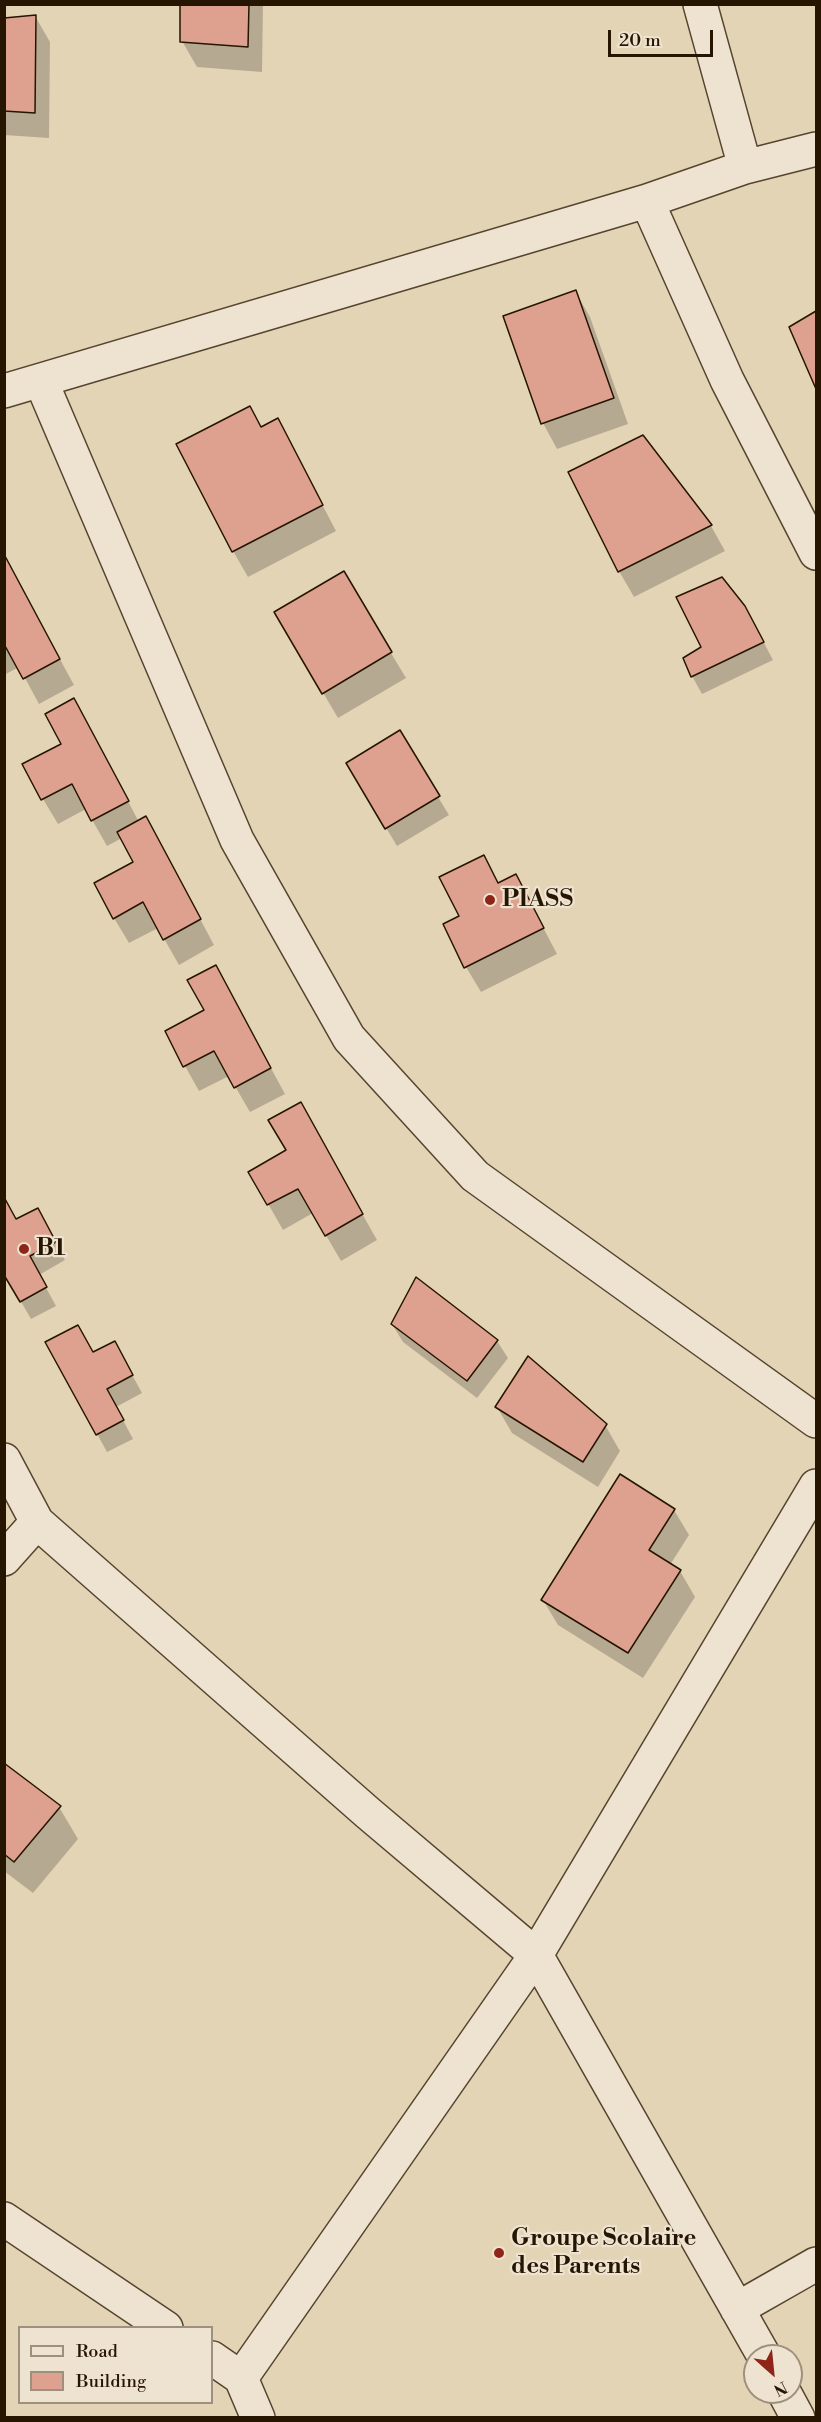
<!DOCTYPE html>
<html>
<head>
<meta charset="utf-8">
<style>
	body { margin:0 }
	#map { position:relative; width:821px; height:2422px; overflow:hidden; background:#e4d4b6; font-family:"Libre Bodoni",serif }
	canvas { display:block }
	.frame { position:absolute; inset:0; border:6px solid #251501; pointer-events:none }
	.legend { position:absolute; left:18px; top:2326px; width:195px; height:78px; box-sizing:border-box; background:#ede3d0; border:2px solid #9d917d; margin:0; padding:8px 10px; list-style:none; font-size:18px; color:#251501 }
	.legend li { display:flex; align-items:center; gap:12px; height:30px }
	.legend b { width:30px; border:2px solid #9d917d }
	.north { position:absolute; left:743px; top:2344px; width:60px; height:60px; box-sizing:border-box; background:#ede3d0; border:2px solid #9d917d; border-radius:50%; rotate:153deg; font-size:16px; font-weight:700; line-height:24px; text-align:center; color:#251501 }
	.north::after { content:''; display:block; margin:auto; width:21px; height:27px; background:#8f2418; clip-path:polygon(50% 0,100% 100%,50% 72%,0 100%) }
	.scale { position:absolute; left:608px; top:30px; width:105px; height:27px; box-sizing:border-box; border:3px solid #251501; border-top:0; padding-left:8px; font-size:18px; line-height:21px; white-space:nowrap; color:#251501; -webkit-text-stroke:4px #ede3d0; paint-order:stroke }
</style>
</head>
<body>
<div id="map">
<canvas width="821" height="2422"></canvas>
<div class="frame"></div>
<ul class="legend">
<li><b style="height:8px;background:#ede3d0"></b>Road</li>
<li><b style="height:16px;background:#dea18f"></b>Building</li>
</ul>
<div class="north">N</div>
<div class="scale">20 m</div>
</div>
<script>
const ctx = document.querySelector('canvas').getContext('2d');
ctx.lineJoin = 'round';
function fill(path, color) { ctx.fillStyle = color; ctx.fill(path, 'evenodd'); }
function strokePath(path, color, width, dash) { ctx.strokeStyle = color; ctx.lineWidth = width; ctx.lineCap = dash ? 'butt' : 'round'; ctx.setLineDash(dash || []); ctx.stroke(path); }
function label(font, color, halo, rows, align = 'center') {
  ctx.font = font + ' "Libre Bodoni",serif'; ctx.lineWidth = 4.5; ctx.setLineDash([]); ctx.textBaseline = 'middle'; ctx.strokeStyle = halo; ctx.fillStyle = color; for (const [text, x, y, turn = 0] of rows) {
    ctx.save(); ctx.translate(x, y); ctx.rotate((+turn || 0) * Math.PI / 180); ctx.textAlign = isNaN(turn) ? turn : align; if (halo) ctx.strokeText(text, 0, 0); ctx.fillText(text, 0, 0); ctx.restore();
  }
}
fill(new Path2D(`
	M182,4H263L262,72L197,67L182,41Z
	M35,16L50,42L49,138L4,135V20Z
	M575,291L590,317L628,424L557,449L543,423Z
	M816,313V385L791,328Z
	M250,408L262,428L278,420L336,531L248,577L233,551Z
	M643,437L711,526L725,551L634,597L619,571Z
	M5,558L74,685L39,704L19,667L4,675Z
	M343,573L406,678L338,718L276,613Z
	M755,626L773,660L702,694L692,676Z
	M88,726L139,822L160,844L214,945L179,965L158,928L129,943L114,918L135,862L122,838L107,846L86,809L58,824L43,799L63,744Z
	M348,764L438,797L449,815L397,846Z
	M516,876L557,954L481,992L466,967L461,917L498,884Z
	M230,993L285,1094L250,1112L229,1076L199,1091L185,1066L206,1011Z
	M300,1104L377,1240L341,1261L313,1213L283,1230L250,1172L288,1151Z
	M37,1210L65,1260L39,1275L56,1306L31,1319L4,1272L16,1221Z
	M392,1324L497,1341L508,1358L477,1398L403,1342Z
	M47,1343L124,1360L142,1393L116,1407L133,1439L107,1452Z
	M497,1407L605,1425L620,1451L598,1487L512,1433Z
	M674,1510L689,1535L670,1565L680,1571L695,1597L643,1678L558,1625L543,1600Z
	M4,1765L59,1807L78,1839L33,1893L4,1871Z`), '#0003');
const building = new Path2D(`
	M180,4H249L248,47L180,42Z
	M36,15L35,113L4,111V18Z
	M576,290L614,398L541,424L503,316Z
	M816,311V389L789,327Z
	M250,406L261,427L278,418L323,505L232,552L176,444Z
	M643,435L712,525L618,572L568,472Z
	M5,556L60,659L23,679L4,644Z
	M344,571L392,652L322,694L274,612Z
	M722,577L745,606L764,642L691,677L683,658L701,647L676,597Z
	M74,698L129,801L91,821L72,784L41,800L22,764L61,744L45,714Z
	M400,730L440,796L385,829L346,763Z
	M146,816L201,919L163,940L143,902L113,919L94,883L133,862L117,832Z
	M484,855L498,883L516,874L544,928L464,968L443,924L459,916L439,877Z
	M216,965L271,1068L234,1088L214,1051L183,1067L165,1031L204,1010L187,980Z
	M301,1102L363,1214L325,1236L298,1189L267,1205L248,1172L286,1150L268,1120Z
	M4,1197L16,1219L38,1208L56,1242L30,1256L47,1287L20,1302L4,1275Z
	M416,1277L498,1340L467,1381L391,1324Z
	M78,1325L93,1352L115,1341L133,1375L107,1389L124,1420L96,1435L45,1342Z
	M528,1356L607,1424L583,1462L495,1407Z
	M620,1474L675,1509L649,1550L681,1570L628,1653L541,1600Z
	M4,1763L61,1806L14,1862L4,1854Z`);
fill(building, '#dea18f');
strokePath(building, '#251501', 1.5);
const minor = new Path2D(`
	M700,4L745,167
	M647,201L727,380L816,553
	M41,381L237,840L349,1038L475,1176L816,1421
	M4,391L647,201L745,167L816,149
	M4,1460L37,1522L368,1813L536,1955L764,2356
	M4,1559L37,1522
	M4,2219L166,2328
	M737,2309L816,2264
	M212,2358L241,2378
	M784,2392L798,2418
	M258,2418L241,2378L536,1955L816,1486`);
strokePath(minor, '#55452e', 36);
strokePath(minor, '#ede3d0', 33);
for (const [x, y, r, color] of [
	[490,900,6,"#8f2418"],
	[24,1249,6,"#8f2418"],
	[499,2253,6,"#8f2418"]
]) { const dot = new Path2D(); dot.arc(x, y, r, 0, 2 * Math.PI); ctx.fillStyle = color; ctx.fill(dot); strokePath(dot, '#ede3d0', 2); }
label('bold 24px', '#251501', '#ede3d0', [
	["PIASS",502,900],
	["B1",36,1249],
	["Groupe Scolaire",511,2239],
	["des Parents",511,2267]
], 'left');
</script>
</body>
</html>
